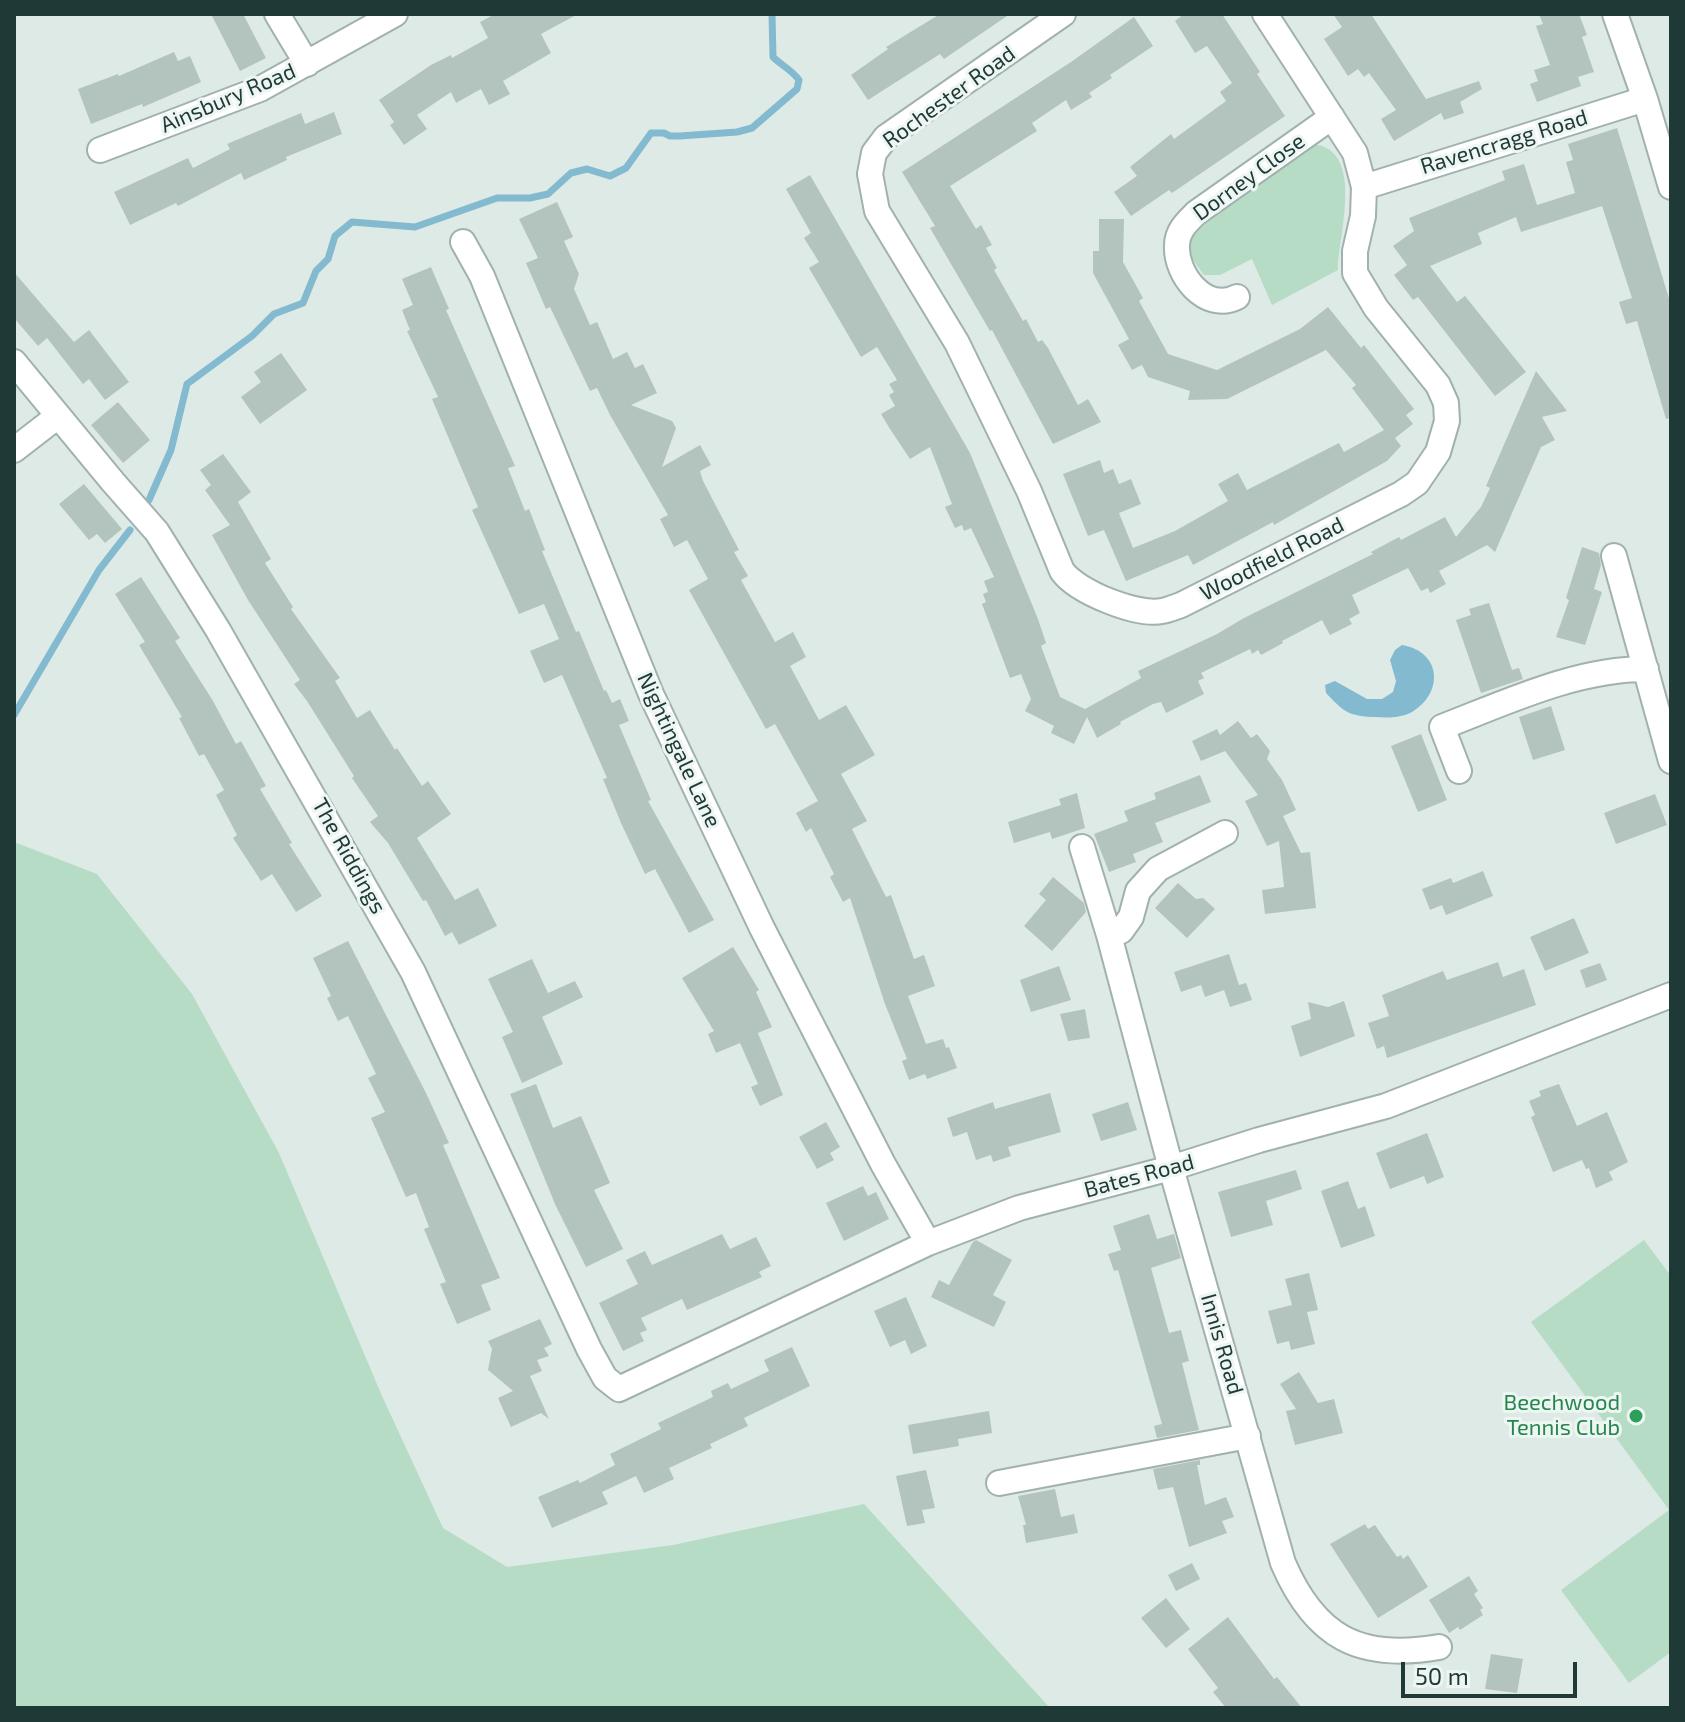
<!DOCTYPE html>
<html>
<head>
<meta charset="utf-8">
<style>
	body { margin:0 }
	#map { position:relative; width:1685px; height:1722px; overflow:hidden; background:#deeae6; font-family:"Exo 2",sans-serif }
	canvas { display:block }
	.frame { position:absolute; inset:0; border:16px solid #1f3936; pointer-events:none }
	.scale { position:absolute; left:1401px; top:1662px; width:176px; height:36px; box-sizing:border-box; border:4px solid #1f3936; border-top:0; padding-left:10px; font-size:24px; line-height:28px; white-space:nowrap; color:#1f3936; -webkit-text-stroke:6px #eef6f3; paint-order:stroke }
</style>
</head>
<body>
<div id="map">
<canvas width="1685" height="1722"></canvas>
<div class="frame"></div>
<div class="scale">50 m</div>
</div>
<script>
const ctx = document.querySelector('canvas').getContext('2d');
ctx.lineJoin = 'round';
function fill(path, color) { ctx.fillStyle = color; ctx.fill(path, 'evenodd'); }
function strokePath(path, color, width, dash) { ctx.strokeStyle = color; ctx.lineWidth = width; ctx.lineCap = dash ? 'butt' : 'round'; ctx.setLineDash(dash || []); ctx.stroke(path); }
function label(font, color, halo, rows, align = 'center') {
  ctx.font = font + ' "Exo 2",sans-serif'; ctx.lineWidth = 6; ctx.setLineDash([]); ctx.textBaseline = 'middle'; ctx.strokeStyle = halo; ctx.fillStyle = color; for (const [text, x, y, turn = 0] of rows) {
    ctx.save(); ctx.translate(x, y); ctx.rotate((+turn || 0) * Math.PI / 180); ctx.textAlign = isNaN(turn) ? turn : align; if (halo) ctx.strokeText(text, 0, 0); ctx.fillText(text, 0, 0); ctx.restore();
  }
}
fill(new Path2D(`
	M1307,144C1368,143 1338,235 1338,270L1272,305L1252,259L1220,275H1204L1189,255V233Z
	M14,842L97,874L192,994L279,1153L382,1396L443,1528L507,1567L673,1545L864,1504L1050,1708H14Z
	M1644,1240L1671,1276V1652L1629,1683L1561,1590L1669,1510L1531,1322Z`), '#b6dcc5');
fill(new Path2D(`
	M1402,645C1443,652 1443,694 1412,712C1401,718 1387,718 1375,717C1365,717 1353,716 1344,710C1338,706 1332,699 1326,693L1325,685L1335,681L1367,699H1382L1393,692L1396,681L1390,660L1395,650Z`), '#84bad0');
strokePath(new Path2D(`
	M149,500L171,450L187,384L252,336L274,314L303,303L316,271L328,259L335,236L352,222L415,227L497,198H530L548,194L571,173L587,169L610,176L626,168L651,133H664L670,136H680L737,132L752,128L797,89L799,80C791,69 782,66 773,57L772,14
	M14,715L99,570L130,530`), '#84bad0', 7);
fill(new Path2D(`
	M211,14H243L266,58L240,71Z
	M495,14H578L541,34L551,53L503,81L510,94L489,105L481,89L456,103L451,92L417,115L427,129L404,145L390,125L394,122L379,100L431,65L451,55L452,58L488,38L480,22Z
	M940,14H1010L944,59L940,54L868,100L851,75L888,49L886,47Z
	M1184,14H1222L1260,72L1257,74L1285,116L1172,193L1169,190L1131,216L1114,192L1137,176L1130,167L1171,134L1174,139L1226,101L1220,92L1232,83L1207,46L1195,53L1175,21Z
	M1333,14H1371L1426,99L1479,81L1482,89L1460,102L1464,113L1444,120L1441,113L1394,141L1381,119L1396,110L1369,73L1364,77L1358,69L1348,76L1324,39L1342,27Z
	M1539,14H1579L1587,35L1582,37L1594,72L1578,77L1581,86L1537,102L1530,84L1538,81L1534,70L1550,65L1536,26L1543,24Z
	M1134,17L1153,46L1110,75L1112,78L1089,93L1092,97L1071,110L1066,100L1032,123L1037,131L950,186L976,229L981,225L992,245L986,248L997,268L994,270L1023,321L1026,319L1038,342L1042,340L1048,348L1078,405L1088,399L1101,422L1053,444L992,330L990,331L930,228L935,226L902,172L1071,62Z
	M174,52L178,61L190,56L201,82L143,107L142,104L91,124L78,89L118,74L119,76Z
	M334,112L342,134L286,157L287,160L244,180L241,173L178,206L176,203L130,225L114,192L188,158L193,168L230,149L227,144L301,113L305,124Z
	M1617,128L1671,305V418L1666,419L1637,321L1626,324L1619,302L1632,298L1602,206L1521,232L1516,217L1478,233L1482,244L1430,266L1457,302L1465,296L1526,372L1495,396L1418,297L1413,300L1394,275L1407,265L1393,246L1414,231L1409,218L1505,180L1502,171L1524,164L1537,205L1575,193L1566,162L1573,160L1568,144Z
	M810,175L970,453L1038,619L1046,643L1041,646L1060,697L1085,709L1141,678L1138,671L1217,634L1244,618L1373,554L1371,552L1399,537L1401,540L1445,517L1456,537L1481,507L1490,488L1486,486L1536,371L1567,411L1542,417L1555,440L1541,447L1495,552L1487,545L1439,571L1446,584L1430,593L1428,588L1421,591L1408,568L1352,595L1360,613L1349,619L1352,624L1330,635L1322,620L1282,641L1283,643L1261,655L1258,650L1252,654L1250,649L1201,673L1204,678L1198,681L1204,694L1166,713L1161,702L1153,704L1120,722L1121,724L1097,738L1087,717L1074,744L1051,733L1054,726L1025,711L1031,699L1021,674L1010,678L982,604L986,602L983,594L988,592L984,581L994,577L971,528L964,531L962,525L955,528L945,507L952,504L930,447L910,459L890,429L881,414L895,406L889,395L894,392L889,384L897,380L877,347L861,357L809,268L819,262L804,238L811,233L786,189Z
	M557,202L573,237L564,241L579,274L574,289L590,325L597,322L613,359L627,352L635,368L643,364L657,393L631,405L672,421L676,428L662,467L700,445L711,465L700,471L703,481L739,550L734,552L748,576L741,580L775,642L793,632L806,657L790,666L819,720L846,705L875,755L841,774L867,821L852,829L886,897L891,895L914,959L924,955L935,986L908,996L926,1044L943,1039L946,1048L949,1047L957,1068L927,1079L925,1074L909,1080L902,1061L907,1059L885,1004L850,898L843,902L830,877L834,874L811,828L806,832L796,813L818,801L775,724L766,729L689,590L708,579L687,540L674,547L660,519L668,515L610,415L597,388L590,391L550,307L546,309L526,263L538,258L519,219Z
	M1099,219H1124L1123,262L1143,298L1139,301L1168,354L1217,370L1300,329L1328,307L1361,348L1364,345L1414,409L1406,415L1413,424L1395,438L1401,446L1387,461L1274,525L1273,522L1193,565L1188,555L1126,581L1104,530L1088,536L1063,474L1100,460L1104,473L1113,469L1119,484L1131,479L1141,504L1119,513L1133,548L1175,531L1228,501L1218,484L1238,473L1247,490L1339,443L1344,452L1384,430L1352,388L1356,385L1326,350L1227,399L1188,400L1190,391L1148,377L1142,365L1132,370L1118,345L1129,339L1093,273V251H1099Z
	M431,267L449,309L446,310L515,466L508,468L525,511L529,509L545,550L542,551L576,632L579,631L604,691L606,690L612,703L620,699L629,721L619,725L651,800L648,801L714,920L689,933L655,869L645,874L621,823L603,779L607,778L562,675L544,683L530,651L559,639L544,604L519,614L472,510L478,507L432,399L438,397L407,331L410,330L402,310L413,305L402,279Z
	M14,272L74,342L89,330L129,382L105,400L89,379L83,384L47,338L38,346L14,318Z
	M281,353L307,390L260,424L241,397L261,382L254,372Z
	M118,402L150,440L123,463L91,425Z
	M223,454L251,492L238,502L271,559L265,563L293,607L291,609L340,678L335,681L357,718L370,710L395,750L397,748L422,786L428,781L451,814L417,838L455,900L478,888L497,926L459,945L452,932L445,936L426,900L423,901L388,843L370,822L378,816L352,778L354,776L307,701L294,684L300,680L248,600L212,535L230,525L205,490L211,485L200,470Z
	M84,484L122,529L105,543L97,534L89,540L59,504Z
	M1582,547L1599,553L1601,565L1594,589L1602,592L1585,645L1556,637L1569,600L1566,598Z
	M141,577L180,638L175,641L213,701L236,744L241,741L266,786L260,789L292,843L289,844L322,896L296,912L272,874L261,881L233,838L237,835L216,795L224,790L204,754L199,756L179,718L182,717L139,645L145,642L115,594Z
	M1489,603L1512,670L1519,668L1523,679L1481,693L1456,620L1471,615L1469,609Z
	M1551,706L1565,750L1533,760L1519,717Z
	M1238,721L1251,738L1257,734L1270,751L1267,759L1282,780L1296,810L1283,816L1301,853L1310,852L1316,908L1265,914L1262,890L1284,887L1279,841L1267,846L1245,801L1258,795L1225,751L1201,761L1192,741L1217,729L1220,735Z
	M1421,734L1447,800L1418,812L1391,746Z
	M1200,775L1211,802L1155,823L1163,842L1133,854L1136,862L1109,872L1094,834L1128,821L1124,811L1156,799L1154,793Z
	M1077,793L1085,828L1052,839L1050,832L1014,843L1008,822L1061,805L1059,799Z
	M1655,794L1667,825L1616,844L1604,813Z
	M1483,871L1493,896L1446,915L1442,905L1430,910L1422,889L1451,878L1453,883Z
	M1053,877L1084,903L1086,912L1052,951L1024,926L1046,900L1039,894Z
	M1178,883L1196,899L1203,898L1215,909L1187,938L1155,908Z
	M1574,918L1589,953L1545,971L1530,937Z
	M348,941L426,1093L449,1143L443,1145L500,1278L481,1285L491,1310L457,1324L440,1284L446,1282L424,1229L429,1227L416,1193L406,1197L371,1118L385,1112L368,1078L376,1074L348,1016L338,1021L327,998L331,996L313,958Z
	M733,947L759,990L756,992L772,1027L758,1033L783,1095L760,1106L751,1087L758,1084L740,1043L716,1053L708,1034L714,1031L682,978Z
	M1229,954L1239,985L1246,983L1252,1000L1230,1007L1224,990L1205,997L1201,985L1181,992L1174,972Z
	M532,959L548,993L575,981L583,997L542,1017L563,1064L522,1083L502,1037L513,1032L488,979Z
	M1498,962L1503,977L1524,969L1536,1005L1387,1058L1384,1046L1377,1049L1368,1023L1389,1016L1382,995L1443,971L1447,980Z
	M1600,963L1607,980L1586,988L1580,970Z
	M1059,966L1071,1000L1031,1012L1020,980Z
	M1344,1001L1355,1036L1300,1057L1291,1026L1311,1019L1308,1002L1328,1007Z
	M1085,1009L1090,1038L1068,1041L1060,1014Z
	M536,1084L553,1128L581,1116L610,1183L594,1190L623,1249L586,1267L555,1204L510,1094Z
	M1559,1084L1577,1126L1607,1112L1628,1162L1609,1172L1613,1180L1596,1188L1589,1168L1586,1169L1582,1160L1553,1172L1531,1117L1535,1115L1529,1101L1541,1096L1539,1091Z
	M1050,1093L1061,1132L1008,1147L1011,1156L993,1162L991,1155L976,1160L967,1132L953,1137L947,1118L993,1102L995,1109Z
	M1128,1102L1137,1130L1101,1141L1092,1114Z
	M826,1122L840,1147L830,1153L834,1160L817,1169L799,1137Z
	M1427,1133L1444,1177L1427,1184L1424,1176L1390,1189L1376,1153Z
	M1296,1170L1302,1189L1266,1201L1273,1225L1231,1237L1218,1192Z
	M1348,1181L1358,1209L1365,1206L1375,1236L1341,1248L1321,1191Z
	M863,1186L868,1196L876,1192L889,1219L844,1241L826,1203Z
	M1149,1214L1157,1239L1174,1234L1181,1258L1151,1268L1169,1333L1181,1330L1189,1361L1182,1363L1199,1430L1157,1438L1154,1426L1162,1424L1118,1270L1114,1271L1108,1254L1121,1250L1113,1226Z
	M722,1234L730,1249L756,1237L771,1266L759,1272L762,1277L687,1310L682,1299L641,1318L647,1330L640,1333L644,1341L623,1351L599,1303L638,1284L626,1260L645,1251L652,1265Z
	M976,1240L1012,1260L993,1295L1006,1302L994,1327L931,1297L939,1280L949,1285L973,1242Z
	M1309,1273L1318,1310L1307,1312L1315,1344L1291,1350L1289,1341L1277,1344L1268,1311L1292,1305L1285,1279Z
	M906,1297L927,1346L911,1354L905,1340L890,1347L874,1311Z
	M540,1319L552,1344L544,1348L549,1356L537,1360L542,1371L530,1376L549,1419L541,1413L511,1427L498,1398L513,1391L488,1370L492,1349L488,1341Z
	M792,1347L810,1386L744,1418L748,1426L710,1444L712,1448L669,1468L674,1479L644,1493L636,1476L602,1492L608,1504L552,1528L538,1497L578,1480L580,1483L615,1465L610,1454L661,1429L658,1423L713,1397L711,1391L728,1383L731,1389L769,1371L764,1360Z
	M1299,1372L1318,1403L1334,1399L1343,1433L1295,1445L1286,1411L1296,1409L1280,1384Z
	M989,1411L992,1433L958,1439L959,1446L913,1454L908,1425Z
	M1200,1460V1465H1197L1205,1505L1226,1497L1234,1517L1222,1521L1227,1533L1189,1547L1173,1487L1158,1490L1153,1469Z
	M926,1470L935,1508L922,1510L925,1523L907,1526L896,1476Z
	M1055,1489L1061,1517L1074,1514L1078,1533L1026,1543L1023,1525H1026L1018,1496Z
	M1365,1524L1368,1529L1375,1525L1397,1557L1401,1555L1403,1559L1408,1555L1428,1587L1378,1618L1330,1544Z
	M1192,1563L1200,1579L1176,1591L1168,1575Z
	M1469,1576L1478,1591L1474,1594L1483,1608L1480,1610L1483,1615L1460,1630L1458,1627L1449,1633L1429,1600Z
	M1166,1598L1190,1629L1166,1648L1141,1618Z
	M1228,1617L1274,1679L1277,1677L1302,1708H1226L1213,1692L1218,1688L1188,1649Z
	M1491,1654L1523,1659L1517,1693L1485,1689Z`), '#b3c4bf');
const minor = new Path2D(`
	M277,14L307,64
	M1063,14L886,137L874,153L870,174L877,211L957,343L1029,491L1062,571C1077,592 1137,616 1162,611C1168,610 1175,607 1181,605L1401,494L1417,483L1438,452L1447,421L1446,403L1438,385L1376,308L1355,273V251L1363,216L1364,187L1355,153L1265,14
	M1615,14L1645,99L1671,187
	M100,150L260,89L395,14
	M1364,187L1645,99
	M463,242L482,276L651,694L762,928L883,1164L928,1243
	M1237,297C1205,313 1175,274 1177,245C1177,231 1187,222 1196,213L1332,117
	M14,362L113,482L157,532L218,630L413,972L589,1349L605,1378L619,1389L928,1243L1019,1208L1171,1168L1259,1140L1386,1106L1671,995
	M14,450L58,416
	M1614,556L1671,761
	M1459,771L1442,727C1507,702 1576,669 1646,669
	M1082,847L1109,935L1171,1168L1283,1563C1315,1637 1359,1661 1439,1647
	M1109,935L1121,931L1131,917L1138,891L1158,869L1225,833
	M999,1483L1248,1436`);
strokePath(minor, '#a1b1ae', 28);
strokePath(minor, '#fff', 24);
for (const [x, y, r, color] of [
	[1636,1416,8,"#2e9e5b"]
]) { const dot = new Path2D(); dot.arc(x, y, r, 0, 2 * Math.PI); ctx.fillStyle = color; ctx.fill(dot); strokePath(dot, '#eef6f3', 3); }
label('22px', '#1f3936', '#eef6f3', [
	["Rochester Road",949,97,-36],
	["Ainsbury Road",228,98,-23],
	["Ravencragg Road",1504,142,-17],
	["Dorney Close",1249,177,-36],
	["Woodfield Road",1272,559,-27],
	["Nightingale Lane",679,750,65],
	["The Riddings",349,856,61],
	["Bates Road",1139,1176,-15],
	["Innis Road",1222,1344,74]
]);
label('22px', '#27864d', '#eef6f3', [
	["Beechwood",1620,1403],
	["Tennis Club",1620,1428]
], 'right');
</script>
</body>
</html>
